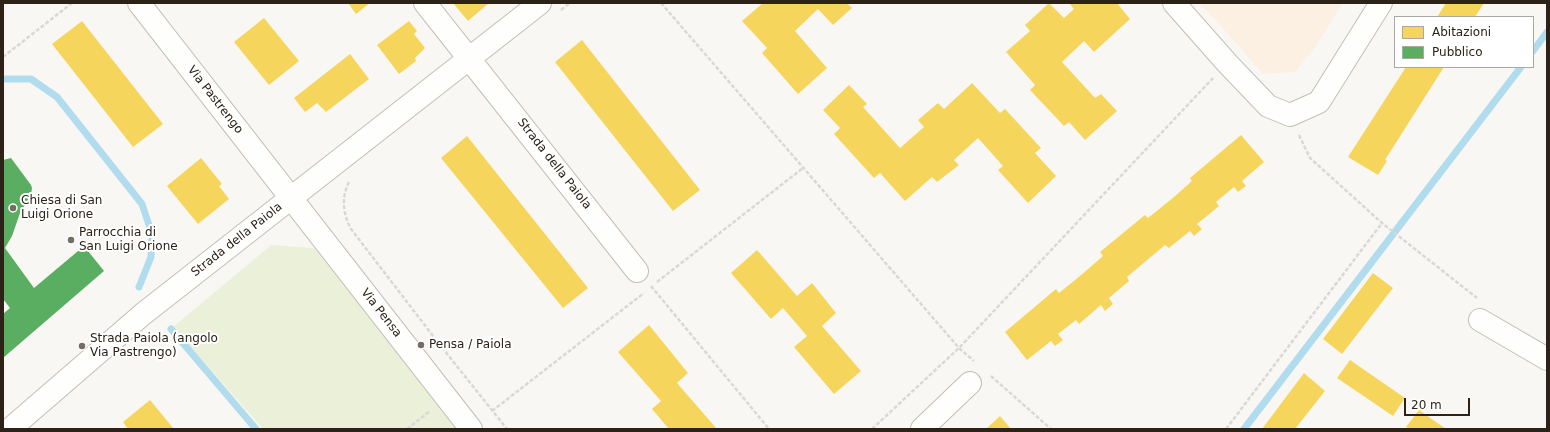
<!DOCTYPE html>
<html>
<head>
<meta charset="utf-8">
<style>
	body { margin:0 }
	#map { position:relative; width:1550px; height:432px; overflow:hidden; background:#f9f7f4; font-family:"DejaVu Sans",sans-serif }
	canvas { display:block }
	.frame { position:absolute; inset:0; border:4px solid #2c2217; pointer-events:none }
	.legend { position:absolute; left:1394px; top:16px; width:140px; height:52px; box-sizing:border-box; background:#fff; border:1px solid #aba7a2; margin:0; padding:5px 7px; list-style:none; font-size:12px; color:#2c2217 }
	.legend li { display:flex; align-items:center; gap:8px; height:20px }
	.legend b { width:20px; border:1px solid #aba7a2 }
	.scale { position:absolute; left:1404px; top:398px; width:66px; height:18px; box-sizing:border-box; border:2px solid #2c2217; border-top:0; padding-left:5px; font-size:12px; line-height:14px; white-space:nowrap; color:#2c2217; -webkit-text-stroke:3px #fff; paint-order:stroke }
</style>
</head>
<body>
<div id="map">
<canvas width="1550" height="432"></canvas>
<div class="frame"></div>
<ul class="legend">
<li><b style="height:11px;background:#f6d55c"></b>Abitazioni</li>
<li><b style="height:11px;background:#5aae61"></b>Pubblico</li>
</ul>
<div class="scale">20 m</div>
</div>
<script>
const ctx = document.querySelector('canvas').getContext('2d');
ctx.lineJoin = 'round';
function fill(path, color) { ctx.fillStyle = color; ctx.fill(path, 'evenodd'); }
function strokePath(path, color, width, dash) { ctx.strokeStyle = color; ctx.lineWidth = width; ctx.lineCap = dash ? 'butt' : 'round'; ctx.setLineDash(dash || []); ctx.stroke(path); }
function label(font, color, halo, rows, align = 'center') {
  ctx.font = font + ' "DejaVu Sans",sans-serif'; ctx.lineWidth = 4; ctx.setLineDash([]); ctx.textBaseline = 'middle'; ctx.strokeStyle = halo; ctx.fillStyle = color; for (const [text, x, y, turn = 0] of rows) {
    ctx.save(); ctx.translate(x, y); ctx.rotate((+turn || 0) * Math.PI / 180); ctx.textAlign = isNaN(turn) ? turn : align; if (halo) ctx.strokeText(text, 0, 0); ctx.fillText(text, 0, 0); ctx.restore();
  }
}
fill(new Path2D(`
	M1199,3H1343L1314,49L1295,72L1263,74L1229,35Z`), '#fcf0e3');
fill(new Path2D(`
	M271,245L314,248L459,429H263L173,327Z`), '#eaf1d8');
fill(new Path2D(`
	M348,3H370L356,14Z
	M453,3H489L468,21Z
	M763,3H847L852,8L833,25L818,9L795,31L827,68L798,94L762,53L767,48L742,21Z
	M1049,3L1064,18L1074,9L1069,3H1117L1130,19L1094,52L1084,41L1062,62L1095,98L1101,94L1117,111L1085,140L1069,122L1064,126L1030,90L1035,85L1006,52L1030,31L1025,25Z
	M1446,3H1484L1475,17H1437Z
	M264,18L299,61L269,85L234,42Z
	M82,21L163,124L133,147L52,44Z
	M409,21L417,31L414,34L425,48L415,58L416,61L399,74L377,45Z
	M582,40L700,190L673,211L555,62Z
	M350,54L369,79L326,112L317,103L305,112L294,98Z
	M1406,67H1444L1385,160L1387,161L1378,175L1348,157Z
	M972,83L1000,113L1005,109L1041,148L1035,153L1056,176L1028,203L998,170L1003,166L978,138L954,160L959,165L937,182L932,177L905,201L880,173L874,178L834,134L840,128L823,110L849,85L867,104L863,107L900,148L924,127L918,120L938,103L944,109Z
	M1241,135L1264,162L1242,181L1246,186L1238,192L1234,187L1216,202L1219,206L1197,224L1202,229L1194,236L1190,231L1169,248L1165,245L1127,277L1129,281L1109,298L1113,304L1105,311L1101,305L1079,324L1076,320L1058,334L1063,340L1055,346L1051,341L1027,360L1005,332L1056,289L1059,293L1080,276L1103,256L1100,252L1145,215L1148,218L1174,197L1192,181L1190,178Z
	M467,136L588,288L563,308L441,158Z
	M201,158L222,184L219,186L229,199L198,224L167,186Z
	M757,250L797,296L812,283L836,313L822,326L861,371L834,394L794,347L807,336L783,308L771,319L731,273Z
	M1373,273L1393,288L1342,354L1323,339Z
	M649,325L688,373L677,383L717,429H669L652,409L661,401L618,352Z
	M1350,360L1405,398L1393,416L1337,378Z
	M1304,373L1325,391L1295,429H1262Z
	M150,400L174,429H128L123,422Z
	M1419,410L1446,429H1409L1406,427Z
	M1000,416L1011,429H986Z`), '#f6d55c');
fill(new Path2D(`
	M11,158L31,185L32,188L31,195L20,213L12,236L5,248L34,288L84,246L104,271L3,358V314L10,308L3,299V160Z`), '#5aae61');
strokePath(new Path2D(`
	M1533,51L1547,32
	M3,79H31L57,97L142,204L152,234L151,257L139,287
	M171,329L256,429
	M1244,429L1521,67`), '#b1dcee', 7);
const minor = new Path2D(`
	M425,3L637,271
	M1174,3L1227,63L1268,106L1290,115L1319,102L1381,3
	M291,198L540,3
	M1480,320L1547,359
	M922,429L970,383`);
const tertiary = new Path2D(`
	M139,3L471,429
	M10,429L143,314L291,198`);
strokePath(minor, '#c4beb7', 24);
strokePath(tertiary, '#c4beb7', 24);
strokePath(new Path2D(`
	M661,3L959,348L974,361
	M561,10L570,3
	M3,57L72,3
	M1299,135L1310,158L1382,223L1477,298
	M349,182C341,198 343,214 351,229L440,345L507,429
	M657,282L803,168
	M651,286L769,429
	M991,376L1051,429
	M492,411L644,293
	M407,429L430,411
	M872,429L959,348L1213,78
	M1226,429L1382,223`), '#dad8d6', 2.5, [4, 2]);
strokePath(minor, '#fefefd', 22);
strokePath(tertiary, '#fefefd', 22);
for (const [x, y, r, color] of [
	[13,208,4,"#746d64"],
	[71,240,4,"#746d64"],
	[421,345,4,"#746d64"],
	[82,346,4,"#746d64"]
]) { const dot = new Path2D(); dot.arc(x, y, r, 0, 2 * Math.PI); ctx.fillStyle = color; ctx.fill(dot); strokePath(dot, '#fff', 1.5); }
label('12px', '#2c2217', '#fff', [
	["Via Pastrengo",215,100,52],
	["Strada della Paiola",554,164,52],
	["Strada della Paiola",237,240,-38],
	["Via Pensa",381,313,52]
]);
label('12px', '#2c2217', '#fff', [
	["Chiesa di San",21,201],
	["Luigi Orione",21,215],
	["Parrocchia di",79,233],
	["San Luigi Orione",79,247],
	["Strada Paiola (angolo",90,339],
	["Via Pastrengo)",90,353],
	["Pensa / Paiola",429,345]
], 'left');
</script>
</body>
</html>
